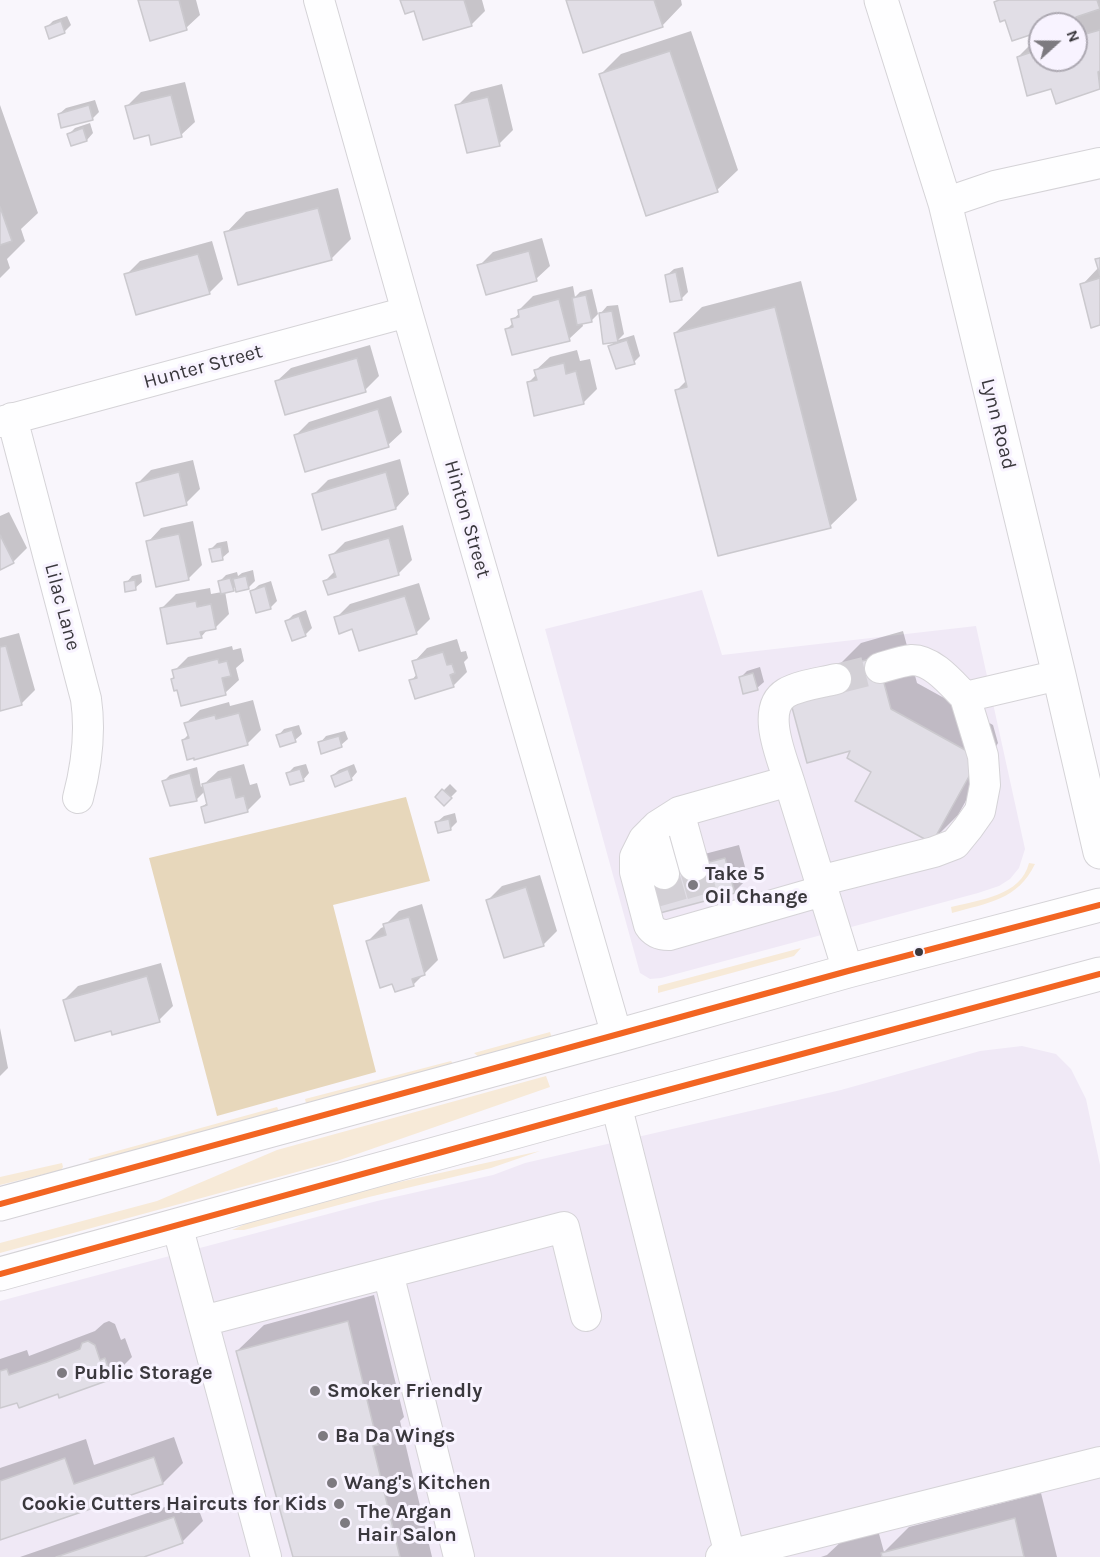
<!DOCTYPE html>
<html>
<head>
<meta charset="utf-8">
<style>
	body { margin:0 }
	#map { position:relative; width:1100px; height:1557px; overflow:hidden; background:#f9f6fc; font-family:Karla,sans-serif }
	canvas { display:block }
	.north { position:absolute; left:1028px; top:12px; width:60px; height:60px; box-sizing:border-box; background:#f8f3ff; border:2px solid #aca8b1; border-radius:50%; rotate:69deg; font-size:16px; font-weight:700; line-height:24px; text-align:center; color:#3a383d }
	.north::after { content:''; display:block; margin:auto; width:21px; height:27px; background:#7d7a80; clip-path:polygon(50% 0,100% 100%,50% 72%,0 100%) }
</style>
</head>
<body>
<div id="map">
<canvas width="1100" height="1557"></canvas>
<div class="north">N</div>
</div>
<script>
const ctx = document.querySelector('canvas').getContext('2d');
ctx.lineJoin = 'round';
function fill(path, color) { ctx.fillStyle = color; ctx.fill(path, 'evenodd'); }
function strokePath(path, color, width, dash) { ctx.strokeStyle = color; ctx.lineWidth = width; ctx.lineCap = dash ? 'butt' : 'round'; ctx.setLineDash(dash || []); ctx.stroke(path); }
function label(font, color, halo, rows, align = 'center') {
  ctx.font = font + ' Karla,sans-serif'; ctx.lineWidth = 6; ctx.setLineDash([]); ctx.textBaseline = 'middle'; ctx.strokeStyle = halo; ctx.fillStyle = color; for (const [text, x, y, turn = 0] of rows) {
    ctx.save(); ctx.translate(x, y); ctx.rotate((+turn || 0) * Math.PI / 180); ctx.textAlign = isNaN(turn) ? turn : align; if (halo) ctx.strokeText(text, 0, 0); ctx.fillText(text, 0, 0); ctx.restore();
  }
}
fill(new Path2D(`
	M702,590L722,655L976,626L1025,849L1019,868L1010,879L999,886L978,893L661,978L650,979L640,973L545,629Z
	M1022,1046L1056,1054L1071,1069L1086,1099L1100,1165V1557H0V1301L377,1201L493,1175L525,1163L841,1090L980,1051Z`), '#f0e9f6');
fill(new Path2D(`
	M1029,863L1035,864C1018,900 987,903 952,913L951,907C979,900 1021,896 1029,863Z
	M801,948L794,956L658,993V986Z
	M550,1032L552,1038L480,1058L474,1053Z
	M451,1061L454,1065L306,1103L305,1099Z
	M546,1076L550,1087L337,1161L0,1253V1243L157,1201L277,1150Z
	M277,1107L279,1111L92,1162L88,1159Z
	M540,1151L491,1168L369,1197L244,1230H232L254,1220L381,1186Z
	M62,1163L63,1167L61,1170L0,1185V1177Z`), '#f7ead8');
fill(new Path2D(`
	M406,797L430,881L333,905L376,1072L217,1116L149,858Z`), '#e7d7bb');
fill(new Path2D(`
	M139,0H196L200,15L186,28Z
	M403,0H482L485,11L472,24L424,39L415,9Z
	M567,0H681L682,5L662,26Z
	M998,0H1100V87L1057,102L1052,87L1018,57L1036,39L1034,32L1006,18L996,2ZM1040,24H1076V60H1040Z
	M67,16L71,25L64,32L47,27L53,21Z
	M691,31L738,170L717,190L600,75L621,54Z
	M185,82L195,122L181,135L150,134L127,106L141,92Z
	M502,84L513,130L499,144L457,106L471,92Z
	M95,100L99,112L92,119L59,114L66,108Z
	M0,105L38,213L21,229L25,241L7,259L10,268L0,278Z
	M90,123L93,133L87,140L72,144L69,134L75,128Z
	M338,188L351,239L331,259L226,233L246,212Z
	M542,238L550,266L536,279L479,266L493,252Z
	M212,241L223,279L209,293L126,275L140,261Z
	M1100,257V323L1082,285L1099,267L1097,260Z
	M683,267L688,292L681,299L667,275L674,269Z
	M801,281L857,500L830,526L677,390L687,380L675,333L702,307Z
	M573,286L575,297L580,292L592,289L598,314L591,321L582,322L583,326L569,339L507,329L514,322L513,319L520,313L519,310L533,296Z
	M618,305L624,334L618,340L634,335L640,356L634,362L610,347L616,341L601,313L607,306Z
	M370,345L379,376L365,390L277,381L291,368Z
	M577,350L580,361L590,359L597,389L583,403L528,383L537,374L536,370L550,357Z
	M391,396L402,432L388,445L296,435L309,422Z
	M400,459L409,494L396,508L314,494L328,480Z
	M193,460L200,489L186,503L137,484L151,470Z
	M9,512L27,548L13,562L0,568V516Z
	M193,521L202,565L188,579L148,542L161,528Z
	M403,525L412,560L399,573L329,593L325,581L335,571L331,556L345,542Z
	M227,541L229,552L222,558L211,549L217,543Z
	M253,570L255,581L248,588L236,586L233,589L225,591L229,614L215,628L208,629L201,637L162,608L176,594L210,588L211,594L222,592L219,582L226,575L237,572L238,576L242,573Z
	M141,574L142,582L135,588L126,583L132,576Z
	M271,581L277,601L270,608L252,591L259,585Z
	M419,583L430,619L416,633L353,628L336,618L350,604Z
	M306,610L312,628L305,635L287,621L293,615Z
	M903,631L917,683L993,725L998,743L958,815L931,842L854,749L835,669L861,643Z
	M19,633L35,690L21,704L0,710V638Z
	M457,639L461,652L466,651L468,658L464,662L467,672L453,686L411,681L417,674L414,662L427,648Z
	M232,646L233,650L241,648L244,661L236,668L239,680L225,693L174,671L188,657Z
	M760,667L764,682L757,688L740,678L747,671Z
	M253,700L261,730L247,744L183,740L189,734L186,723L200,710L229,702L230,706Z
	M299,725L302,734L295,740L278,736L284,729Z
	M345,731L348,739L341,745L320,743L326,736Z
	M244,764L250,785L257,783L261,797L247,811L202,807L208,802L205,791L196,800L164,781L170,775L197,767L201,787L218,771Z
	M306,764L309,773L303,780L288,773L294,767Z
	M354,764L357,772L351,779L332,776L339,770Z
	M450,784L457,791L444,804L437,797Z
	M455,813L457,822L451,828L437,822L444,816Z
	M739,845L748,878L734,892L661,911L666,864Z
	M540,875L557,931L543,945L488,900L502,886Z
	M422,904L438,960L413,985L368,941L381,928L386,926L385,925L399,911Z
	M161,963L173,1006L159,1020L112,1029L64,1000L78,986Z
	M0,1028L8,1068L0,1076Z
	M374,1295L404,1417L400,1421L432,1557H295L237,1351L264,1325Z
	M109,1321L115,1324L121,1340L125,1338L132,1357L111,1378L0,1407V1359L27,1350L29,1356L95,1331L104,1323Z
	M174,1437L183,1463L163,1483L0,1539V1468L86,1439L94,1465Z
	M1041,1493L1057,1557H821L827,1555L844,1539L878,1530L884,1552L909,1527Z
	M194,1497L203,1521L182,1542L139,1557H20Z`), '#0003');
const building = new Path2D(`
	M138,0H179L187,30L150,41Z
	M400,0H464L472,26L423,40L414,11L405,14Z
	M566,0H654L663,27L583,53Z
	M999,0H1097L1100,9L1076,17L1082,35L1100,30V71L1098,72L1100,89L1056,104L1051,89L1027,96L1017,57L1038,50L1033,34L1012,41L1005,20L1000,22L994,2ZM1040,24H1076V60H1040Z
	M61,21L65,33L49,39L45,27Z
	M670,51L718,192L646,216L599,74Z
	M171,95L182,137L151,145L149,135L134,139L125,106Z
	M488,97L500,146L467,153L455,105Z
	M89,105L93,120L61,128L58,114Z
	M83,128L87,141L71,146L67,134Z
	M0,207L12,241L0,245Z
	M318,208L332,260L238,285L224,232Z
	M529,251L537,281L486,295L477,265Z
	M198,254L210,294L136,315L124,274Z
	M1100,258V275L1095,259Z
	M676,272L682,300L670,302L665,275Z
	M1100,278V325L1091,328L1080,284Z
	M586,295L592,322L577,325L572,298Z
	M559,299L570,341L512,355L505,329L513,327L511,319L519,317L518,310Z
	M775,307L831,528L718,556L675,390L687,387L674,333Z
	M612,311L618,342L603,344L599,313Z
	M627,340L635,364L616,369L608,346Z
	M357,358L366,392L285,415L275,381Z
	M564,363L566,374L576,371L584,404L534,416L527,382L537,380L534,370Z
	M378,409L389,447L305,472L294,435Z
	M179,472L187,505L144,516L136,483Z
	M386,472L396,509L322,530L312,494Z
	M179,534L189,580L156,587L146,541Z
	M0,535L14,563L0,570Z
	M389,538L399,575L328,595L323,581L336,577L329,555Z
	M221,547L223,560L212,562L209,549Z
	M246,576L249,589L236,592L233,579Z
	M230,578L234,591L221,594L218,581Z
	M135,580L136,590L125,592L124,582Z
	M265,586L271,609L256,613L250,591Z
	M405,596L417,634L359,651L352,629L339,634L334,617Z
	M196,601L197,607L211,604L216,629L200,632L202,638L167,644L160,608Z
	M299,616L306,636L292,641L285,621Z
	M6,646L22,705L0,711V647Z
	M443,652L447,665L452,664L455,673L450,675L454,687L415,699L409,680L417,678L412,661Z
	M877,657L891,709L967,751L972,771L932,843L855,801L871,772L847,758L850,751L807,763L790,700L833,669Z
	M218,659L219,663L227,661L231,676L222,678L226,695L181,706L177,690L174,691L171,679L174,678L172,670Z
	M753,673L758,690L743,694L739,677Z
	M239,713L248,745L194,760V758L187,760L182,740L189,738L184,723L215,715L216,719Z
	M292,730L296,742L280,747L276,735Z
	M339,736L342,747L321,754L318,742Z
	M300,769L304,781L290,785L286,773Z
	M348,769L352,780L335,787L331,776Z
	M190,773L197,801L170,806L162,781Z
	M231,777L236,798L244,796L248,812L205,823L201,807L207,805L202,784Z
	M442,789L452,798L444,806L435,797Z
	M449,819L451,830L438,833L435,822Z
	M725,858L735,893L660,913L651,877Z
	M526,887L544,946L504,958L486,900Z
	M409,917L425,975L412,979L414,986L395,992L392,984L380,988L366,941L386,935L383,924Z
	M147,976L160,1022L112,1035L111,1031L75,1041L63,1000Z
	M348,1321L378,1445L373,1446L400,1557H293L236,1351Z
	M88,1341L95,1345L100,1360L105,1358L112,1379L59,1398L58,1394L19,1408L17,1403L0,1408V1371L7,1369L9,1375L47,1362L80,1349L82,1343Z
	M154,1457L163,1484L0,1540V1481L65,1458L74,1484Z
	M174,1517L183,1543L144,1557H56Z
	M1015,1518L1024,1557H882L881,1553Z`);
fill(building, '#e1dee6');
strokePath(building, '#cbc9ce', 1.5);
strokePath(new Path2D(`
	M836,679L880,668
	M694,866L704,901
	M664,874L674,909`), '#d3d0d6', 30, [30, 15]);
const minor = new Path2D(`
	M319,0L407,312L617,1036
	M945,203L995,186L1100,163
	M12,418L86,699C91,733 87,764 78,798
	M0,422L407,312
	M880,668C890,665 902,661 912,660C933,660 952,684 965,697
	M789,781C782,758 760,709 786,693C800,685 820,683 836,679
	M679,812L694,866
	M652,831L664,874
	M819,881L934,852L955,844L968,828L980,811L985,785L983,756L965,697L1059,675
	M822,891L669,935C660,935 654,933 649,925L635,872V857L644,839L657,826L679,812L789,781L848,971
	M616,1104L730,1555
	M177,1225L266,1557
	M388,1273L459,1557
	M203,1321L564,1227L586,1316
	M721,1557L1100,1462`);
const major = new Path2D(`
	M881,0L945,203L1059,675L1100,852
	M0,1204L617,1036L848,971L1100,905
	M0,1274L616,1104L1100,974`);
strokePath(minor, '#d5d3d7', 32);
strokePath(major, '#d5d3d7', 35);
strokePath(minor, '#fefeff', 30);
strokePath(major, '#fefeff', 33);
strokePath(new Path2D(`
	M0,1204L848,971L1100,905
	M0,1274L616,1104L1100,974`), '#f26522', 6);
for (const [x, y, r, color] of [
	[693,885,6,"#7d7a80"],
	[919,952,5,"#3a383d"],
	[62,1373,6,"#7d7a80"],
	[315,1391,6,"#7d7a80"],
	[323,1436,6,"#7d7a80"],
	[332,1483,6,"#7d7a80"],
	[339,1504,6,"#7d7a80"],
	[345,1523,6,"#7d7a80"]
]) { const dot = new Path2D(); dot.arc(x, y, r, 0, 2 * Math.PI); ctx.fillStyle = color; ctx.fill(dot); strokePath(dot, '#f8f3ff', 2); }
label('20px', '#3a383d', '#f8f3ff', [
	["Hunter Street",203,367,-15],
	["Lynn Road",998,424,76],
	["Hinton Street",467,519,74],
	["Lilac Lane",62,607,75]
]);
label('bold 20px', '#3a383d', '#f8f3ff', [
	["Take 5",705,874],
	["Oil Change",705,897],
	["Public Storage",74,1373],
	["Smoker Friendly",327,1391],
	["Ba Da Wings",335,1436],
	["Wang's Kitchen",344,1483],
	["Cookie Cutters Haircuts for Kids",327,1504,"right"],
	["The Argan",357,1512],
	["Hair Salon",357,1535]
], 'left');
</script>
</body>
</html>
